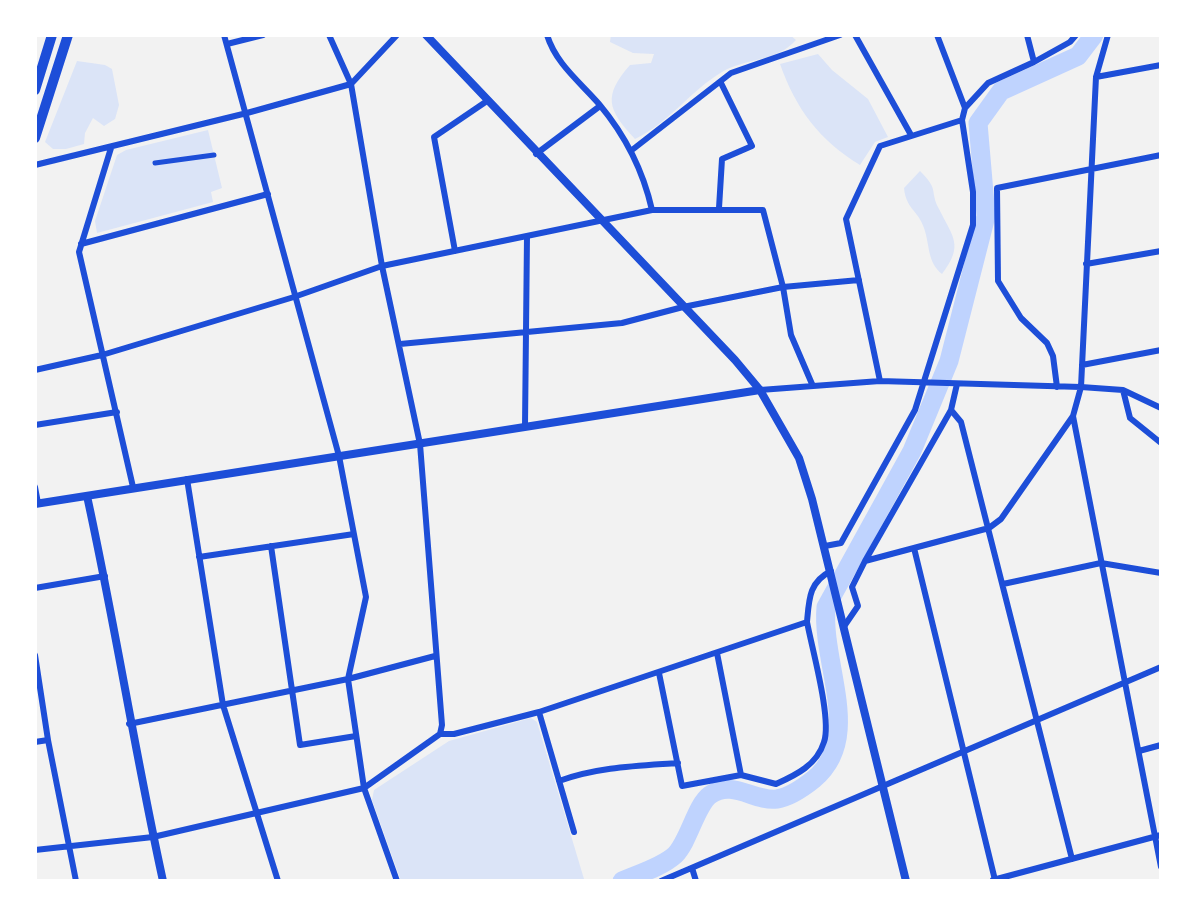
<!DOCTYPE html>
<html>
<head>
<meta charset="utf-8">
<style>
	body { margin:0 }
	#map { position:relative; width:1196px; height:916px; overflow:hidden; background:#f2f2f2; font-family:Raleway,sans-serif }
	canvas { display:block }
	.frame { position:absolute; inset:0; border:37px solid #fff; pointer-events:none }
</style>
</head>
<body>
<div id="map">
<canvas width="1196" height="916"></canvas>
<div class="frame"></div>
</div>
<script>
const ctx = document.querySelector('canvas').getContext('2d');
ctx.lineJoin = 'round';
function fill(path, color) { ctx.fillStyle = color; ctx.fill(path, 'evenodd'); }
function strokePath(path, color, width, dash) { ctx.strokeStyle = color; ctx.lineWidth = width; ctx.lineCap = dash ? 'butt' : 'round'; ctx.setLineDash(dash || []); ctx.stroke(path); }
fill(new Path2D(`
	M611,35H790L796,40C777,62 745,58 722,72C690,91 669,123 635,139C607,109 603,96 630,65L651,63L654,54L633,53L610,42Z
	M818,54L832,70L868,99L888,137L875,142L860,165C819,140 796,109 780,64Z
	M77,61L105,65L112,69L119,105L115,119L104,126L93,118L85,133L84,144L66,149H53L45,142Z
	M208,130L222,188L211,192L213,202L97,233L95,221L117,155L126,150Z
	M920,171C940,191 929,190 939,209C953,237 964,245 942,274C927,262 930,245 924,228C918,210 906,209 904,188Z
	M531,718L537,722L584,879L401,881L372,800L374,790L449,741Z`), '#dbe4f7');
strokePath(new Path2D(`
	M622,881C638,874 662,867 675,855C689,841 696,805 710,795C733,779 754,802 777,799C790,797 804,787 814,779C864,737 821,665 826,607L912,451L949,361L986,216L978,123L1001,91L1078,56L1094,35`), '#bfd3fe', 19);
strokePath(new Path2D(`
	M155,163L214,155`), '#1d4ed8', 5);
strokePath(new Path2D(`
	M224,35L339,456L366,597L348,679L364,788L397,881
	M329,35L351,84L382,266L420,444L442,725L440,734
	M547,35C556,64 580,82 599,104C625,135 643,170 652,210
	M855,35L911,135
	M937,35L965,108
	M227,44L263,35
	M1034,62L1070,42L1076,35
	M1096,77L1161,65
	M111,148L79,252L133,487
	M632,150L731,73L840,35
	M536,154L600,106
	M35,165L247,113L351,84L397,35
	M719,208L722,159L752,146L721,83
	M81,244L268,194
	M455,251L434,137L487,101
	M1086,264L1161,251
	M400,344L622,323L683,307L783,287L859,280
	M1082,365L1161,350
	M35,370L102,355L294,297L382,266L652,210H763L783,287L791,335L812,384
	M880,381L846,219L880,146L962,120
	M1057,387L1053,356L1047,343L1021,318L998,281L997,188L1161,155
	M760,390L880,381L1081,387L1123,390L1161,408
	M1123,390L1130,418L1161,443
	M951,410L961,422L1072,859
	M1073,416L1161,867
	M35,425L117,412
	M525,426L527,236
	M187,479L223,705L278,881
	M35,487L38,503
	M271,546L300,745L356,736
	M825,546L841,543L915,410L973,225V192L962,120L965,108L988,83L1034,62L1027,35
	M914,548L995,880
	M199,557L354,534
	M865,561L951,410L957,384
	M1003,584L1101,563L1161,573
	M35,588L105,576
	M845,625L858,606L852,587L865,561L989,528L1001,519L1073,416L1081,387L1096,77L1108,35
	M717,653L741,775
	M35,655L48,740L76,881
	M659,673L682,786L741,775L776,784C796,775 817,765 824,742C832,719 812,649 807,622
	M539,712L574,832
	M129,724L348,679L435,656
	M35,742L48,740
	M1139,751L1161,745
	M559,781C598,767 637,766 678,763
	M35,850L153,837L364,788L440,734H454L539,712L807,622C809,599 809,582 831,571
	M692,868L696,881
	M993,880L1161,835
	M661,881L1161,667`), '#1d4ed8', 6);
strokePath(new Path2D(`
	M426,35L735,360L760,390L799,458L812,499L906,881
	M87,496C115,624 135,753 163,881
	M35,504L760,390`), '#1d4ed8', 8);
strokePath(new Path2D(`
	M35,90L52,35
	M35,138L68,35`), '#1d4ed8', 10);
</script>
</body>
</html>
